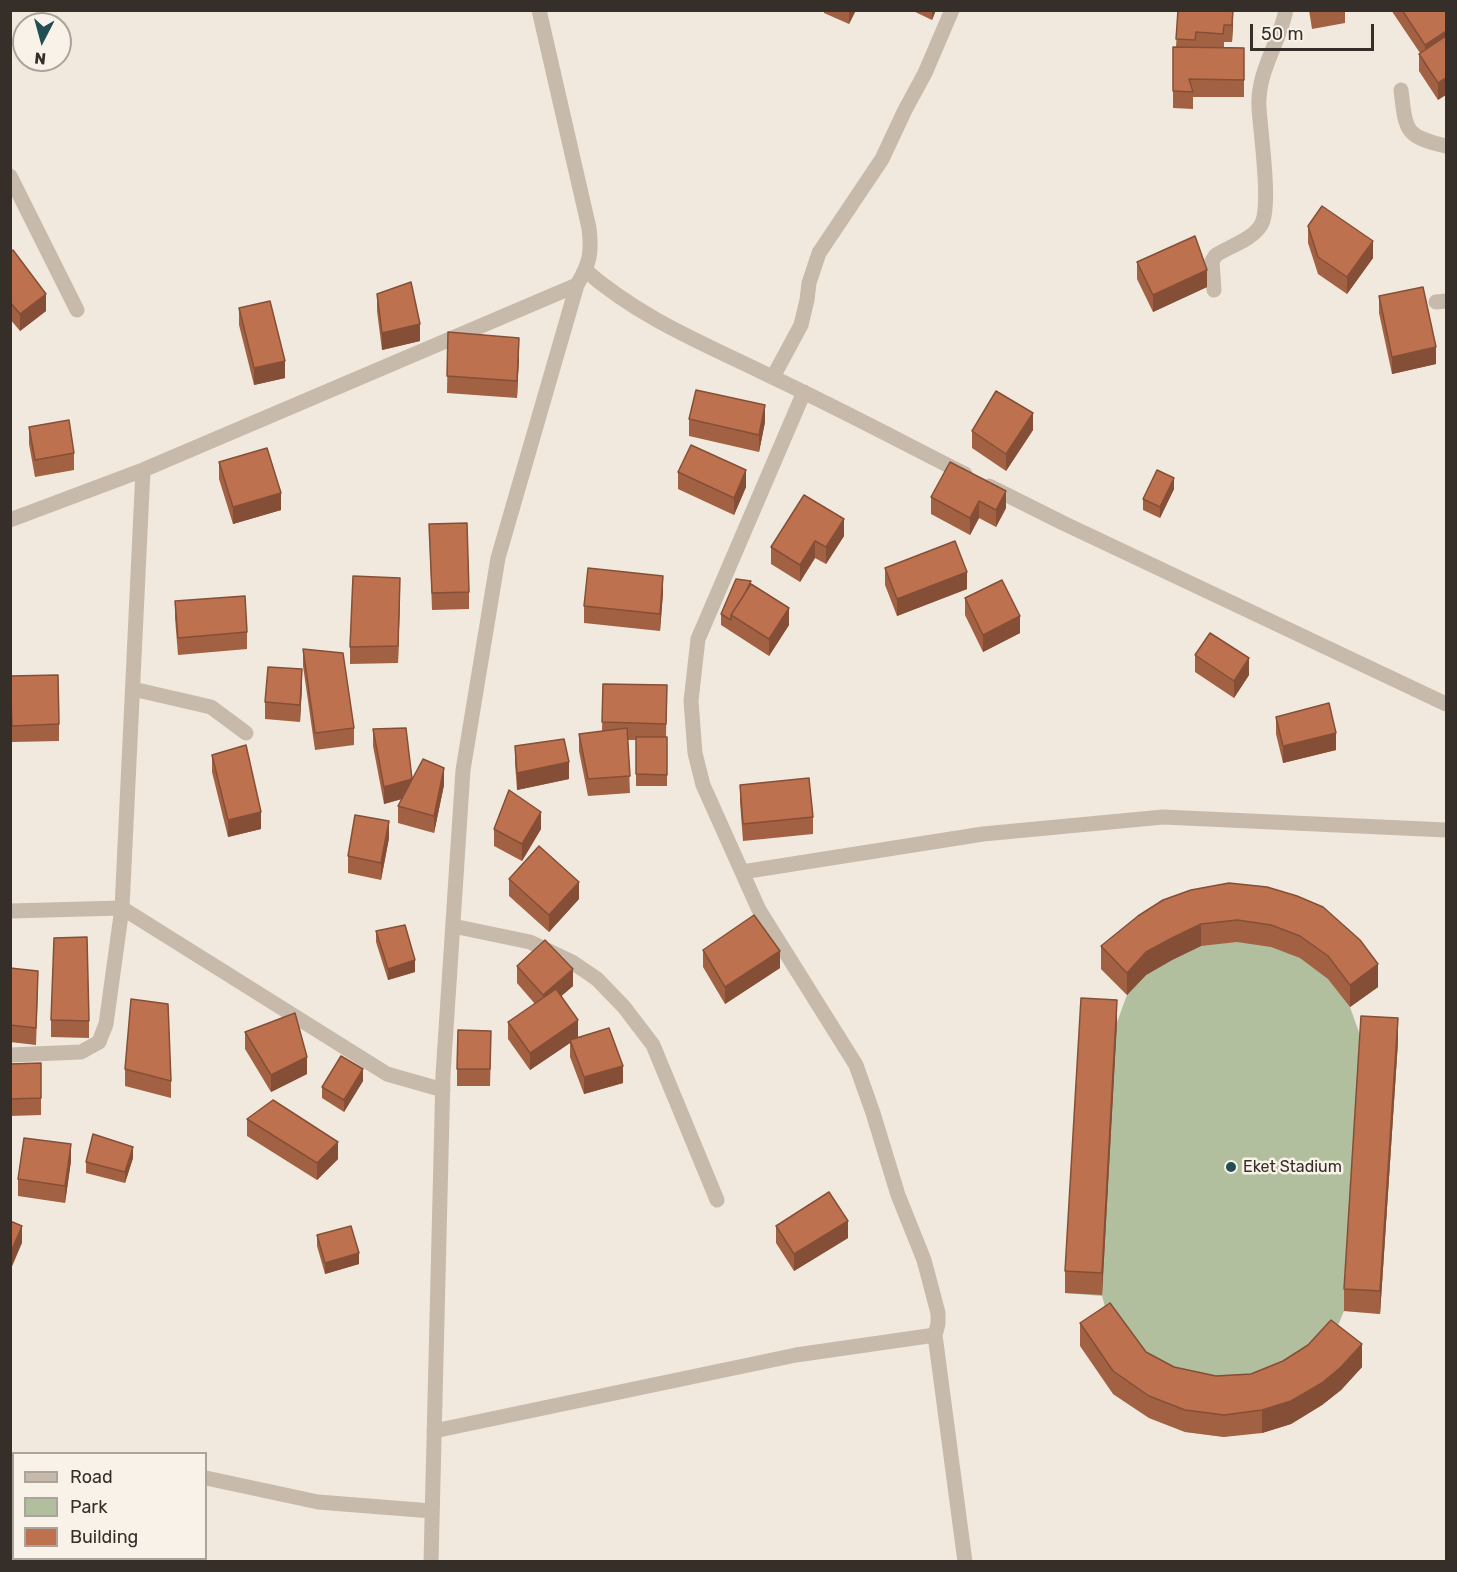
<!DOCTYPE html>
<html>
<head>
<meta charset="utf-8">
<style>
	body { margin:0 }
	#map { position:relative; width:1457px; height:1572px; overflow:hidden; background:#f1e9dd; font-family:Rubik,sans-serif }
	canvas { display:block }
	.frame { position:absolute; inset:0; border:12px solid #362e29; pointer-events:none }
	.legend { position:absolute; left:12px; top:1452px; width:195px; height:108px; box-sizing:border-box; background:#f8f2e9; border:2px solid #aaa49c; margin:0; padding:8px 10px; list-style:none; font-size:18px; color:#362e29 }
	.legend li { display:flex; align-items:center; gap:12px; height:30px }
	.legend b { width:30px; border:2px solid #aaa49c }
	.north { position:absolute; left:12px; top:12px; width:60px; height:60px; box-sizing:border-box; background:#f8f2e9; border:2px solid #aaa49c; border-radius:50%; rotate:186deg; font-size:16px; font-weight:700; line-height:24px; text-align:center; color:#362e29 }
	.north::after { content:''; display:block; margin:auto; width:21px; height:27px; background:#214e54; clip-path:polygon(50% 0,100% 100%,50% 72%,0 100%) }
	.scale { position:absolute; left:1250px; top:24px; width:124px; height:27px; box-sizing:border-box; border:3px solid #362e29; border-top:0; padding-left:8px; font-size:18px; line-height:21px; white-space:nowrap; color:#362e29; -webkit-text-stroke:4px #f8f2e9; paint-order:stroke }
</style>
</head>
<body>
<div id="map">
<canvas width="1457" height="1572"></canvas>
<div class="frame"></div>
<ul class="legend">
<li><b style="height:8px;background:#c8baaa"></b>Road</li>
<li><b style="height:16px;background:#b2bf9e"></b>Park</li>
<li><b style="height:16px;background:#be714e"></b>Building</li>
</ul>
<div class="north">N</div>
<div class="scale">50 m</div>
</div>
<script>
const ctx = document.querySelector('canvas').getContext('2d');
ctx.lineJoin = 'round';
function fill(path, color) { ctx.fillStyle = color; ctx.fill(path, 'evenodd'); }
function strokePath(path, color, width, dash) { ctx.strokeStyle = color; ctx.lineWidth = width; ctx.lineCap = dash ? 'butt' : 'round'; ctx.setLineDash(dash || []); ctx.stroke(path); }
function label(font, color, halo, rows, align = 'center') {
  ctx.font = font + ' Rubik,sans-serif'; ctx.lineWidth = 5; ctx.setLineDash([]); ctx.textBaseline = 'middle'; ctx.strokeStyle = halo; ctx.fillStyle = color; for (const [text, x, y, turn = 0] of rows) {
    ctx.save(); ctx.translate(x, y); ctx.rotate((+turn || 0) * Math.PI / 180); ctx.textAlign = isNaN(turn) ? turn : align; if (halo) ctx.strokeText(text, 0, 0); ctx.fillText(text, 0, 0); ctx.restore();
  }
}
fill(new Path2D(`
	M1163,923L1360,963L1378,987L1350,1007L1361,1038L1398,1041L1380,1314L1344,1311L1331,1342L1362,1367L1341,1390L1322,1405L1224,1437L1185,1432L1149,1418L1113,1394L1110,1325L1102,1296L1065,1293L1081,1021L1117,1022L1127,995L1101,969L1118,952Z`), '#b2bf9e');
strokePath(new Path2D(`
	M1401,90C1406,131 1404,136 1446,146
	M10,176L77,310
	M585,270C641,319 705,344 770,376C836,407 900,441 965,474
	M1214,290L1212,261L1216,255C1230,246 1252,240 1261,225C1272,207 1260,131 1259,107C1257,72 1279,44 1286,10
	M1436,302L1446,301
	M773,377L801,325L807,300L809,283L819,253L882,159L905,110L925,73L952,10
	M989,486L1063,523L1446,704
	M10,520L143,470L577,285
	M133,689L211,707L246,733
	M742,872L983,834L1163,817L1446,830
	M10,911L122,908L387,1074L443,1090
	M453,926L530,942L572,962L597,979L624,1007L653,1045L717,1200
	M10,1055L81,1052L99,1042L106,1024L122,908L143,470
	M935,1335L965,1562
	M434,1431L796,1355L935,1335L938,1324V1313L924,1260L898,1195L873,1113L856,1065L759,910L703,785L695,753L691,701L698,639L804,392
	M206,1478L318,1502L432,1511
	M171,1562L173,1558
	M431,1562L443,1075L463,770L498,558L577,285C590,263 592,253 589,228L539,10`), '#c8baaa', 15);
fill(new Path2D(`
	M824,10H856L849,24L824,13Z
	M911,10H936L932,20Z
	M1178,10L1233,24L1232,42H1224V47L1244,48V97H1193V109L1173,108V47H1176Z
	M1309,10H1345V23L1312,29Z
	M1391,10H1446L1438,100L1419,71V54L1420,53Z
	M1308,226L1373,258L1347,294L1318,274L1308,243Z
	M10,252L46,311L20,331L10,319Z
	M1137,262L1207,287L1153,312L1137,279Z
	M377,294L420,341L382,350L377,311Z
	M1379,296L1436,364L1392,374L1379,313Z
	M239,308L285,378L254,385L239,325Z
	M448,332L519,355L517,398L447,393Z
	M689,419L765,422L759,452L689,436Z
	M29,427L74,453V470L35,477L29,444Z
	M1033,430L1006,471L972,448V431Z
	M219,462L281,510L233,524L219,479Z
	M950,462L1006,508L996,527L979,518L970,535L931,514V497Z
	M678,472L746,487L734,515L678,489Z
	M1174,489L1160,518L1143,510V499Z
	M429,524L469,592V609L432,610Z
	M844,536L826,564L815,558L800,582L771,564V547Z
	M885,568L967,589L897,616L885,585Z
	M751,584L789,625L769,656L721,625V614Z
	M663,593L660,631L584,623V606Z
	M400,595L398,663L350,664V647Z
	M965,598L1020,633L983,652L965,615Z
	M175,601L247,632V649L178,655L175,618Z
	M303,649L354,728V745L315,750L303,666Z
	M1195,655L1249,675L1234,698L1195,672Z
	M10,676L59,724V741L12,742Z
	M603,684L667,685L666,737H667V786H636V740H628L630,793L588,796L579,751V734L602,731Z
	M302,686L300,722L265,719V702Z
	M1276,717L1336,750L1283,763L1276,734Z
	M373,729L412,780L444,785L434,833L398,823V806L402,799L384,804L373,746Z
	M515,746L569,779L517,790L515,763Z
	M212,755L261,829L228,837L212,772Z
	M740,785L813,817V834L743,841L740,802Z
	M494,829H541L522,861L494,846Z
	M389,838L381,880L348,873V856Z
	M509,879L579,899L549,932L509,896Z
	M1191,890L1378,964V987L1350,1007L1328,979L1300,958L1271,947L1237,942L1201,946L1172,960L1146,975L1127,995L1101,969V946Z
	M376,931L415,972L388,980L376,942Z
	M703,950L780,968L725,1004L703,967Z
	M517,966L573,986L561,996L578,1037L576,1038L623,1083L584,1094L570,1057V1043L530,1070L508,1039V1022L535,1004L517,983Z
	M10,968L38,988L36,1045L10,1042Z
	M51,1020L89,1021V1038L51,1037Z
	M1117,1022L1102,1295L1065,1293V1271Z
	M245,1032L307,1074L271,1092L245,1049Z
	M1398,1041L1380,1314L1344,1311V1289Z
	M491,1048L490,1086H457V1069Z
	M41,1063V1115L10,1116V1064Z
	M125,1069L171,1081V1098L125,1086Z
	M363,1081L344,1112L322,1098V1087Z
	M247,1119L338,1159L317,1180L247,1136Z
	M133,1158L125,1183L86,1173V1162Z
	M71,1161L65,1203L18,1196V1179Z
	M776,1226L848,1238L794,1271L776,1243Z
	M317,1235L359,1264L325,1274L317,1246Z
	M1080,1323L1146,1352L1174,1367L1216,1376L1362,1367L1341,1390L1322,1405L1291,1424L1262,1433L1224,1437L1185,1432L1149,1418L1113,1394L1080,1346Z`), '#a36143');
fill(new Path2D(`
	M850,10H856L849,24V13Z
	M932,10H936L932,20Z
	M1233,10V24L1232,42V25Z
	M1446,31V48L1425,62V45Z
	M1446,78V95L1438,100V83Z
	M1373,241V258L1347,294V277Z
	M1207,270V287L1153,312V295Z
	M46,294V311L20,331V314Z
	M420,324V341L382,350V333Z
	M519,338V355L517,398V381Z
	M1436,347V364L1392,374V357Z
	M285,361V378L254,385V368Z
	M765,405V422L759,452V435Z
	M1033,413V430L1006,471V454Z
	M746,470V487L734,515V498Z
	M1174,478V489L1160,518V507Z
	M1006,491V508L996,527V510Z
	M281,493V510L233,524V507Z
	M979,501V518L970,535V518Z
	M844,519V536L826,564V547Z
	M815,541V558L800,582V565Z
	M967,572V589L897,616V599Z
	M663,576V593L660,631V614Z
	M400,578V595L398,663V646Z
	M789,608V625L769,656V639Z
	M1020,616V633L983,652V635Z
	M1249,658V675L1234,698V681Z
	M302,669V686L300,722V705Z
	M1336,733V750L1283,763V746Z
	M569,762V779L517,790V773Z
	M444,768V785L434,833V816Z
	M412,779V796L384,804V787Z
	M261,812V829L228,837V820Z
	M541,812V829L522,861V844Z
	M389,821V838L381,880V863Z
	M579,882V899L549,932V915Z
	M1201,924V946L1172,960L1146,975L1127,995V973L1146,952L1172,938Z
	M780,951V968L725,1004V987Z
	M415,960V972L388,980V969Z
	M1378,964V987L1350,1007V985Z
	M573,969V986L543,1012V995Z
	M1117,1000V1022L1102,1295V1273Z
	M1398,1018V1041L1380,1314V1291Z
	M578,1020V1037L570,1042V1040V1043L530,1070V1053Z
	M307,1057V1074L271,1092V1075Z
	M623,1066V1083L584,1094V1077Z
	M363,1069V1081L344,1112V1100Z
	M338,1142V1159L317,1180V1163Z
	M71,1144V1161L65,1203V1186Z
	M133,1147V1158L125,1183V1172Z
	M848,1221V1238L794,1271V1254Z
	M22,1226V1243L10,1271V1254Z
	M359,1253V1264L325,1274V1263Z
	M1362,1344V1367L1341,1390L1322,1405L1291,1424L1262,1433V1410Z`), '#854f37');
const building = new Path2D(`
	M1178,10H1233L1232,25H1224L1223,34L1196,32L1195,40L1176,39Z
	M1402,10H1446V31L1425,45Z
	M1446,36V78L1438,83L1419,54Z
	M1173,47L1244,48V80L1189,79L1193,92L1173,91Z
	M1322,206L1373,241L1347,277L1318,257L1308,226Z
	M1195,236L1207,270L1153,295L1137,262Z
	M13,250L46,294L20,314L10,302V252Z
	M411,282L420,324L382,333L377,294Z
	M1423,287L1436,347L1392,357L1379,296Z
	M270,301L285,361L254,368L239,308Z
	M448,332L519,338L517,381L447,376Z
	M696,390L765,405L759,435L689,419Z
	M996,391L1033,413L1006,454L972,431Z
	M69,420L74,453L35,460L29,427Z
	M691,445L746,470L734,498L678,472Z
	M267,448L281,493L233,507L219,462Z
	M950,462L1006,491L996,510L979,501L970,518L931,497Z
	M1157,470L1174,478L1160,507L1143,499Z
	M804,495L844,519L826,547L815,541L800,565L771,547Z
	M467,523L469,592L432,593L429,524Z
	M955,541L967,572L897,599L885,568Z
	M588,568L663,576L660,614L584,606Z
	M353,576L400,578L398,646L350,647Z
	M736,579L751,581L744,595L731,615V620L721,614Z
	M1002,580L1020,616L983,635L965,598Z
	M751,584L789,608L769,639L731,615Z
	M245,596L247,632L178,638L175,601Z
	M1210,633L1249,658L1234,681L1195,655Z
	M303,649L343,653L354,728L315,733Z
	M268,667L302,669L300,705L265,702Z
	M58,675L59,724L12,726L10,676Z
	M603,684L667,685L666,724L602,722Z
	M1329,703L1336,733L1283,746L1276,717Z
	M406,728L412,779L384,787L373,729Z
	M627,728L630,776L588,779L579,734Z
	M636,737H667V775L636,774Z
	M564,739L569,762L517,773L515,746Z
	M246,745L261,812L228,820L212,755Z
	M423,759L444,768L434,816L398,806Z
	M809,778L813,817L743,824L740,785Z
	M509,790L541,812L522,844L494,829Z
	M355,815L389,821L381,863L348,856Z
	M539,846L579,882L549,915L509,879Z
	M1229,883L1267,887L1297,896L1323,907L1360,940L1378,964L1350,985L1328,956L1300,936L1271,925L1237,920L1201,924L1172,938L1146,952L1127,973L1101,946L1138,916L1163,900L1191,890Z
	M754,915L780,951L725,987L703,950Z
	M405,925L415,960L388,969L376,931Z
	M87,937L89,1021L51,1020L54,938Z
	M545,940L573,969L543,995L517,966Z
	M10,968L38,971L36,1028L10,1025Z
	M556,989L578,1020L530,1053L508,1022Z
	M1081,998L1117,1000L1102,1273L1065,1271Z
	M131,999L168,1004L171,1081L125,1069Z
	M295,1013L307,1057L271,1075L245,1032Z
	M1361,1016L1398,1018L1380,1291L1344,1289Z
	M609,1028L623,1066L584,1077L570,1040Z
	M458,1030L491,1031L490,1069H457Z
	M341,1056L363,1069L344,1100L322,1087Z
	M41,1063V1098L10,1099V1064Z
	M273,1100L338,1142L317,1163L247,1119Z
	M93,1134L133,1147L125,1172L86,1162Z
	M24,1138L71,1144L65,1186L18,1179Z
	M829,1192L848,1221L794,1254L776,1226Z
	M10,1221L22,1226L10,1254Z
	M351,1226L359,1253L325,1263L317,1235Z
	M1110,1303L1146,1352L1174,1367L1216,1376L1251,1374L1283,1361L1308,1345L1331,1320L1362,1344L1341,1367L1322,1383L1291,1401L1262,1410L1224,1415L1185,1410L1149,1396L1113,1371L1080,1323Z`);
fill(building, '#be714e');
strokePath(building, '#854f37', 1.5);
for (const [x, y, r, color] of [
	[1231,1167,6,"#214e54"]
]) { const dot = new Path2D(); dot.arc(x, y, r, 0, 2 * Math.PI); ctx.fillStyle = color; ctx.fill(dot); strokePath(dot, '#f8f2e9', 2); }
label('16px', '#362e29', '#f8f2e9', [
	["Eket Stadium",1243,1167]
], 'left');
</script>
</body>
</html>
